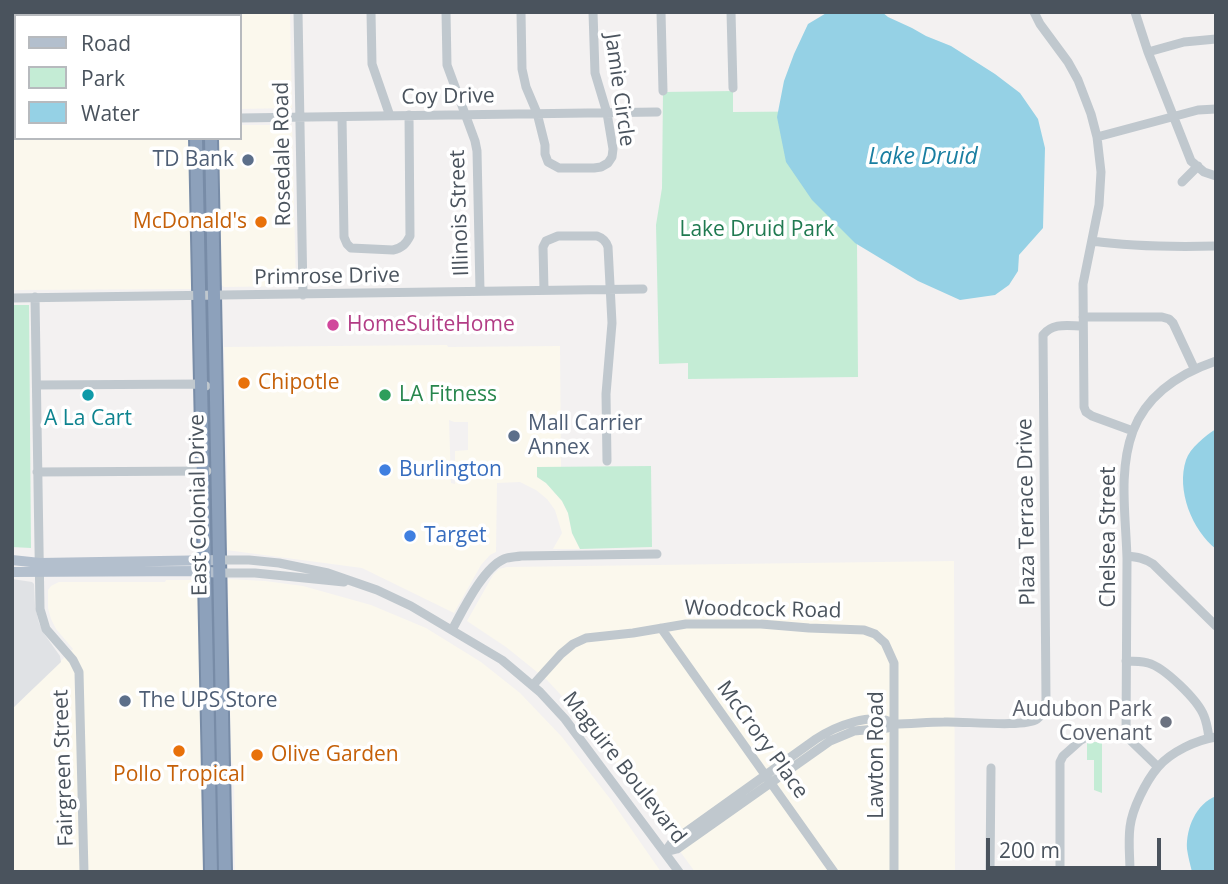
<!DOCTYPE html>
<html>
<head>
<meta charset="utf-8">
<style>
	body { margin:0 }
	#map { position:relative; width:1228px; height:884px; overflow:hidden; background:#f3f1f1; font-family:"Open Sans",sans-serif }
	canvas { display:block }
	.frame { position:absolute; inset:0; border:14px solid #4a535d; pointer-events:none }
	.legend { position:absolute; left:14px; top:14px; width:228px; height:126px; box-sizing:border-box; background:#fff; border:2px solid #b7babe; margin:0; padding:9px 12px; list-style:none; font-size:21px; color:#4a535d }
	.legend li { display:flex; align-items:center; gap:14px; height:35px }
	.legend b { width:35px; border:2px solid #b7babe }
	.scale { position:absolute; left:986px; top:838px; width:175px; height:32px; box-sizing:border-box; border:4px solid #4a535d; border-top:0; padding-left:9px; font-size:21px; line-height:24px; white-space:nowrap; color:#4a535d; -webkit-text-stroke:5px #fff; paint-order:stroke }
</style>
</head>
<body>
<div id="map">
<canvas width="1228" height="884"></canvas>
<div class="frame"></div>
<ul class="legend">
<li><b style="height:9px;background:#b3bfcd"></b>Road</li>
<li><b style="height:19px;background:#c4ecd5"></b>Park</li>
<li><b style="height:19px;background:#95d1e5"></b>Water</li>
</ul>
<div class="scale">200 m</div>
</div>
<script>
const ctx = document.querySelector('canvas').getContext('2d');
ctx.lineJoin = 'round';
function fill(path, color) { ctx.fillStyle = color; ctx.fill(path, 'evenodd'); }
function strokePath(path, color, width, dash) { ctx.strokeStyle = color; ctx.lineWidth = width; ctx.lineCap = dash ? 'butt' : 'round'; ctx.setLineDash(dash || []); ctx.stroke(path); }
function label(font, color, halo, rows, align = 'center') {
  ctx.font = font + ' "Open Sans",sans-serif'; ctx.lineWidth = 7; ctx.setLineDash([]); ctx.textBaseline = 'middle'; ctx.strokeStyle = halo; ctx.fillStyle = color; for (const [text, x, y, turn = 0] of rows) {
    ctx.save(); ctx.translate(x, y); ctx.rotate((+turn || 0) * Math.PI / 180); ctx.textAlign = isNaN(turn) ? turn : align; if (halo) ctx.strokeText(text, 0, 0); ctx.fillText(text, 0, 0); ctx.restore();
  }
}
fill(new Path2D(`
	M12,12H186V16H16V138H191L193,289L12,290Z
	M215,12H290L292,108L240,109V16H215Z
	M240,125H292L296,286L224,287L220,284L218,138H240Z
	M447,345L448,347L560,346L561,467H538L537,477L546,483L562,501L568,513L572,533L580,549H553L562,533L555,510L547,499L536,490L520,482L497,483L496,552L490,555L481,565L454,613L362,568L226,550L227,468L224,347ZM449,420L454,422H468V450L455,451V484L451,483Z
	M954,561L955,872H695L604,746L574,709L547,680L506,647L467,621L493,575L499,569L507,567Z
	M228,579L265,581L303,586L371,605L426,628L481,662L520,693L562,737L611,800L661,872H235L234,768L231,760Z
	M166,580H199L205,872H12V709L73,649L56,629L51,619L48,608V590L51,586L59,582H165Z`), '#fbf8ed');
fill(new Path2D(`
	M12,579L32,582L34,584L35,606L39,623L45,635L60,656L61,662L12,709Z`), '#e0e2e5');
fill(new Path2D(`
	M733,91V112L856,111L858,377L688,379V363L659,364L656,225L662,188L663,92Z
	M12,305H29L31,548L12,547Z
	M651,466L652,547L580,549L572,533L568,513L562,501L546,483L537,477V467Z
	M1087,742H1102V793L1094,790V760H1087Z`), '#c4ecd5');
fill(new Path2D(`
	M828,12H882L888,17L912,28L926,36L951,46L995,74L1020,93L1038,119L1045,148L1043,228L1019,255L1018,271L1009,285L995,295L960,300L918,281L855,243L812,200L786,162L777,117L784,81L794,54L808,24Z
	M1216,429V549C1192,530 1176,490 1186,460C1190,448 1205,436 1216,429Z
	M1216,796V872H1192C1190,864 1188,856 1187,849C1186,828 1196,804 1216,796Z`), '#95d1e5');
const highway = new Path2D(`
	M193,12V16
	M209,12V16
	M196,138L211,872
	M211,138L225,872`);
strokePath(highway, '#788ca7', 16);
strokePath(new Path2D(`
	M298,12L303,295
	M371,12L372,64L390,116
	M446,12L447,65L475,141L477,151L480,291
	M521,12L522,69L526,87L537,113L545,145V154L548,162L559,168H594L601,167L608,163L612,157L613,149L607,113L595,73L593,12
	M661,12L663,91
	M731,12L733,88
	M1034,12L1040,24L1068,62L1078,80L1091,114L1097,137L1101,172L1099,205L1083,284L1084,407L1086,412L1092,416L1133,431
	M1135,12L1148,52L1191,161L1204,172L1216,176
	M1148,52L1184,42L1216,39
	M342,117L344,237L347,244L351,248L393,250C402,248 406,244 410,236L409,115
	M240,118L657,112
	M1097,137L1198,110L1216,109
	M1182,182L1198,166
	M1092,241C1134,247 1174,247 1216,246
	M544,290L543,247L546,241L558,236H597C603,238 606,241 608,247L612,323L606,394L607,461
	M35,297L40,609L46,629L73,660L79,672L84,872
	M12,298L643,289
	M1083,317H1162L1169,319L1173,323L1194,368
	M37,385L202,384L206,386
	M37,472L207,471
	M1127,556C1137,557 1144,558 1153,564L1216,626
	M220,560H249L279,563L328,573L377,590L411,606L502,660L540,692L565,719L679,872
	M220,573H255L344,582
	M661,628L834,872
	M452,630C463,610 483,568 504,559C509,557 516,557 521,556L657,554
	M1126,661C1133,661 1141,661 1148,663C1164,667 1198,700 1204,716C1207,723 1208,731 1209,738
	M533,685L561,654L573,644L586,638L633,633L686,624H761L809,628L864,630L875,634L885,643L894,663V872
	M1126,736C1126,677 1127,618 1127,559C1126,517 1118,471 1133,431C1147,394 1181,373 1216,361
	M665,852L672,842L816,739C834,727 874,710 894,724C911,724 927,722 944,722C962,721 1024,728 1037,719C1044,714 1045,707 1046,700L1043,335C1053,322 1069,326 1083,326
	M665,852L677,849L830,741L854,731L887,728L894,724
	M990,872L991,768
	M1060,872V762L1063,756L1081,740L1088,736H1126L1158,767
	M1130,872C1130,857 1128,842 1130,827C1132,809 1146,781 1158,767C1171,752 1196,740 1216,737`), '#c0c8ce', 9);
strokePath(new Path2D(`
	M12,560L40,563L220,560
	M12,572L199,571L220,573`), '#b3bfcd', 10);
strokePath(highway, '#8da1bb', 12);
for (const [x, y, r, color] of [
	[248,160,7,"#5c6f8a"],
	[261,222,7,"#e8710a"],
	[333,325,7,"#d1479c"],
	[244,383,7,"#e8710a"],
	[88,395,7,"#0f9aa8"],
	[385,395,7,"#2e9e5b"],
	[514,436,7,"#5c6f8a"],
	[385,470,7,"#3f7fe0"],
	[410,536,7,"#3f7fe0"],
	[125,701,7,"#5c6f8a"],
	[1166,722,7,"#6b7280"],
	[179,751,7,"#e8710a"],
	[257,755,7,"#e8710a"]
]) { const dot = new Path2D(); dot.arc(x, y, r, 0, 2 * Math.PI); ctx.fillStyle = color; ctx.fill(dot); strokePath(dot, '#fff', 2.5); }
label('21px', '#4a535d', '#fff', [
	["Jamie Circle",619,90,82],
	["Coy Drive",448,97,-1],
	["Rosedale Road",283,154,-91],
	["Illinois Street",460,213,-92],
	["Primrose Drive",327,277,-1],
	["East Colonial Drive",199,505,-91],
	["Plaza Terrace Drive",1027,512,-91],
	["Chelsea Street",1109,537,-90],
	["Woodcock Road",763,610,1],
	["McCrory Place",762,740,54],
	["Lawton Road",877,755,-90],
	["Fairgreen Street",64,768,-92],
	["Maguire Boulevard",624,768,52]
]);
label('21px', '#4e5e75', '#fff', [
	["TD Bank",234,160,"right"],
	["Mall Carrier",528,424],
	["Annex",528,448],
	["The UPS Store",139,701]
], 'left');
label('21px', '#c56008', '#fff', [
	["McDonald's",247,222,"right"],
	["Chipotle",258,383],
	["Olive Garden",271,755],
	["Pollo Tropical",179,775,"center"]
], 'left');
label('21px', '#207a51', '#fff', [
	["Lake Druid Park",757,230]
]);
label('21px', '#b23c85', '#fff', [
	["HomeSuiteHome",347,325]
], 'left');
label('21px', '#27864d', '#fff', [
	["LA Fitness",399,395]
], 'left');
label('21px', '#0d838f', '#fff', [
	["A La Cart",88,419]
]);
label('21px', '#366cbe', '#fff', [
	["Burlington",399,470],
	["Target",424,536]
], 'left');
label('21px', '#5b616d', '#fff', [
	["Audubon Park",1152,710],
	["Covenant",1152,734]
], 'right');
label('italic 23px', '#197ea1', '#fff', [
	["Lake Druid",923,157]
]);
</script>
</body>
</html>
